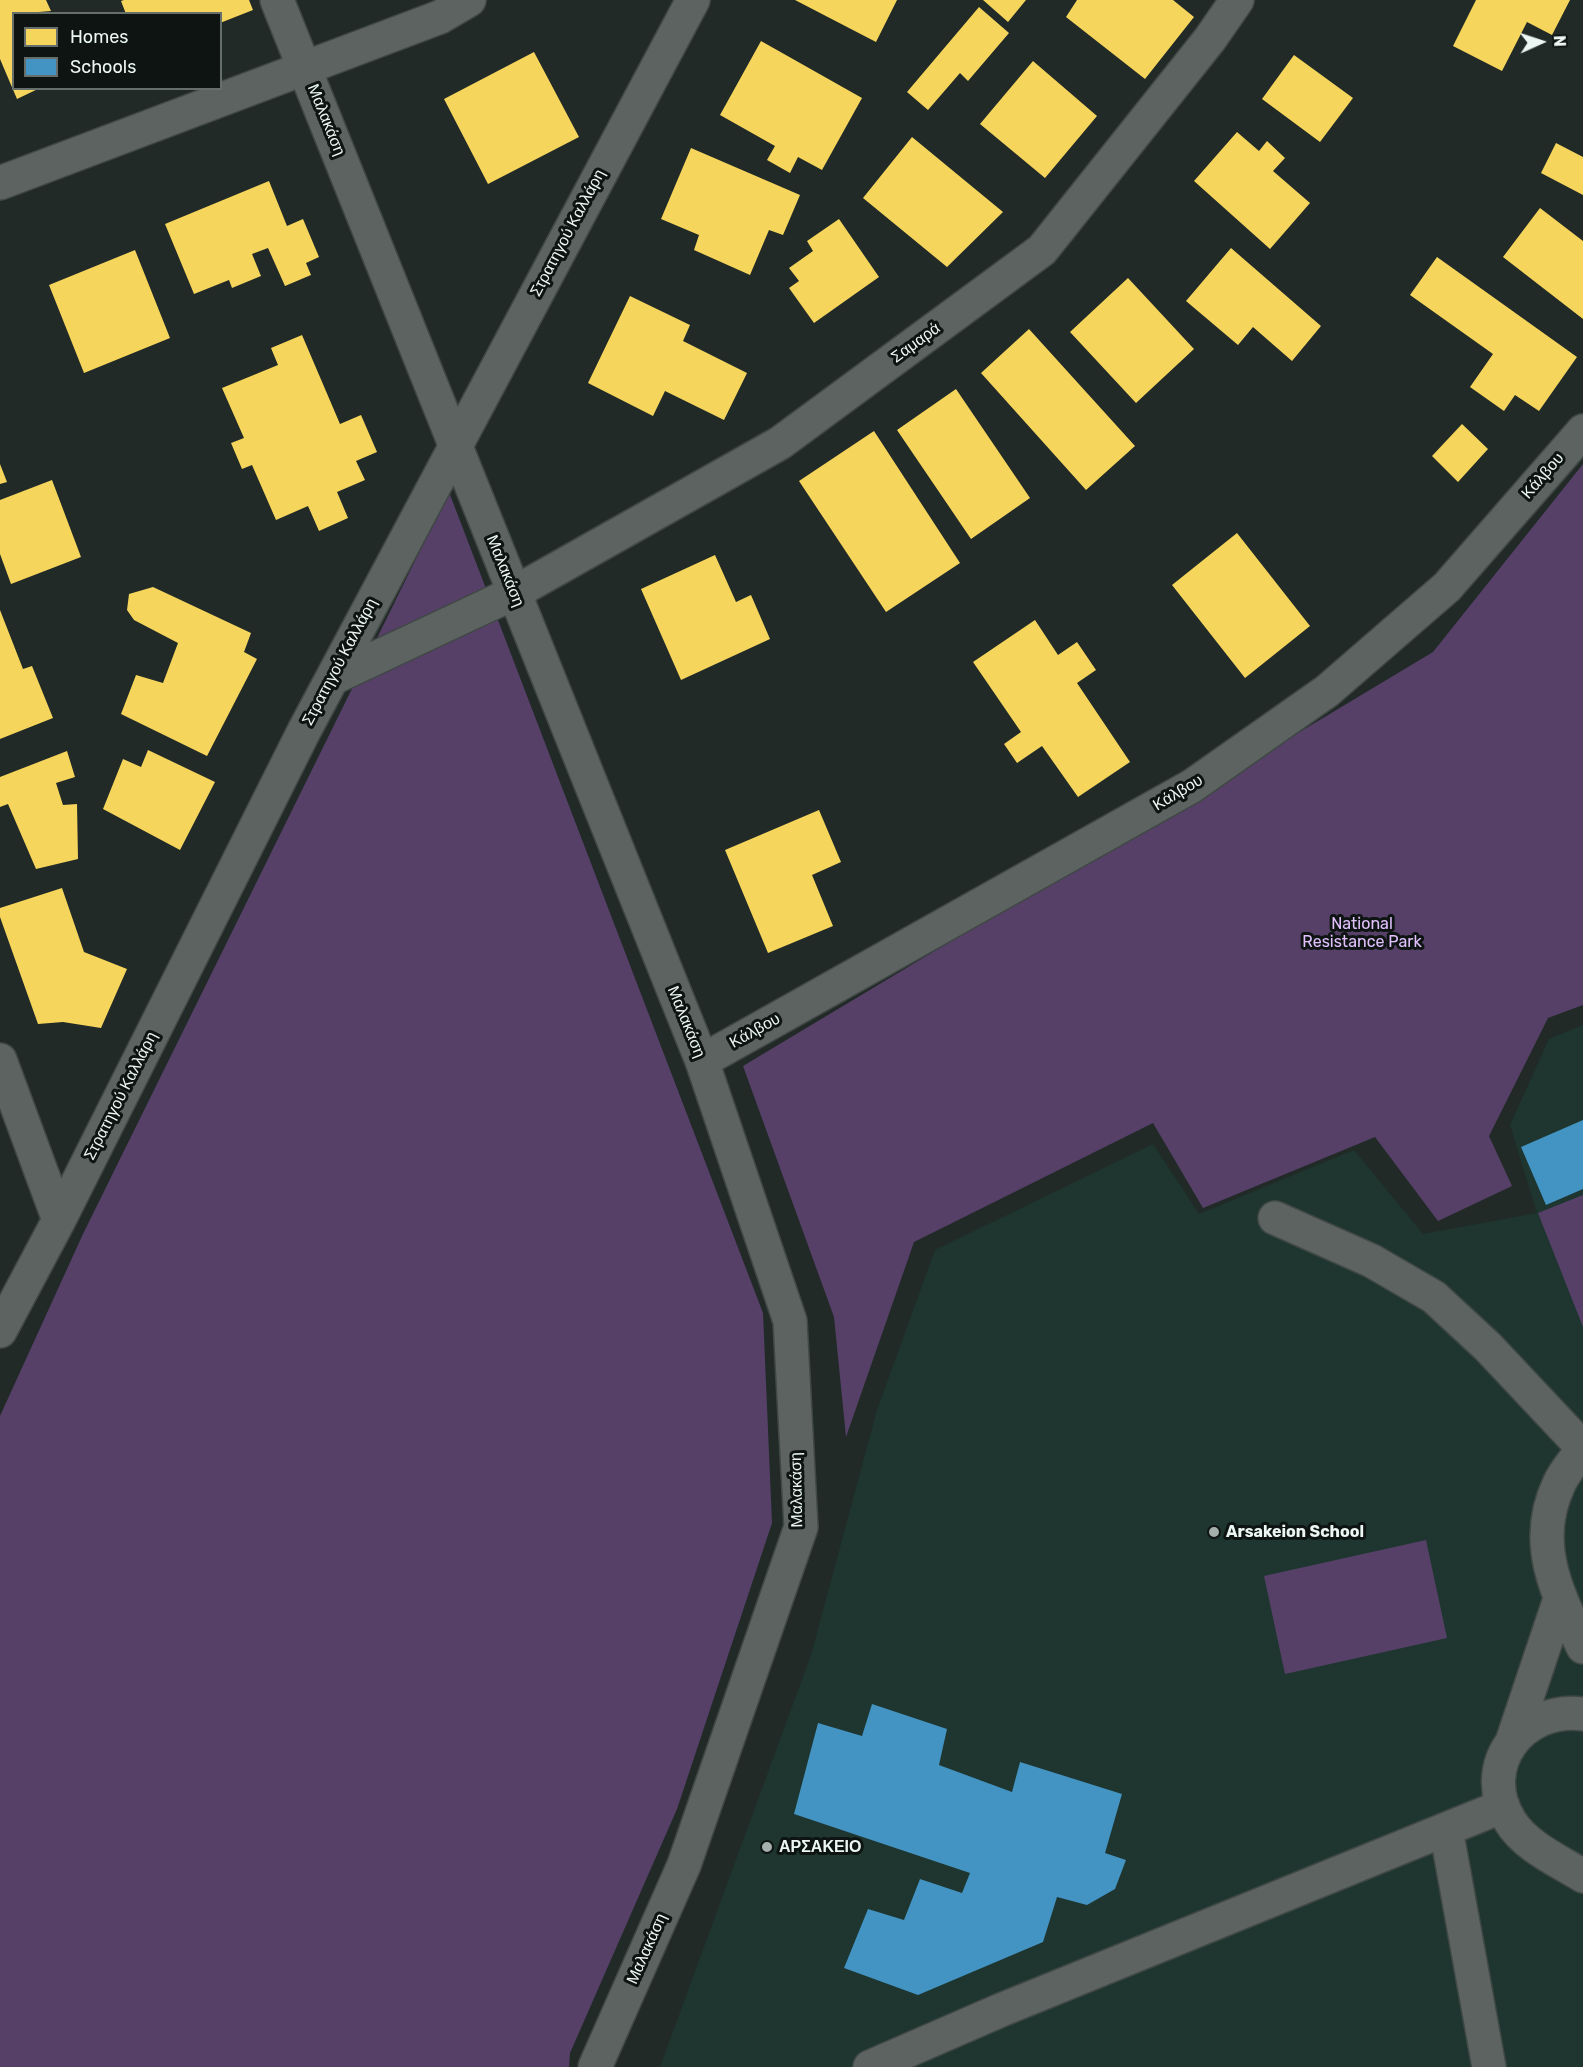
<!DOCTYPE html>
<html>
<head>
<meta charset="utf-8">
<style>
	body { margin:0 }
	#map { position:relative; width:1583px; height:2067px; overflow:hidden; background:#212a27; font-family:Rubik,sans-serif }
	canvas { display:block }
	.legend { position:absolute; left:12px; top:12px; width:210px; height:78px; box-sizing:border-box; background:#0d1412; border:2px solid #666f6c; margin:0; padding:8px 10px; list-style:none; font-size:18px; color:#ecf7f3 }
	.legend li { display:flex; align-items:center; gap:12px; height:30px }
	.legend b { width:30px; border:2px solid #666f6c }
	.north { position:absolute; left:1511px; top:12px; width:60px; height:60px; -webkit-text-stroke:4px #0d1412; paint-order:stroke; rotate:87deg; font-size:16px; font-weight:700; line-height:24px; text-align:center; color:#ecf7f3 }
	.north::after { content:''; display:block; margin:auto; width:21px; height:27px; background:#ecf7f3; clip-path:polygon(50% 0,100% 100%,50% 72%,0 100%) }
</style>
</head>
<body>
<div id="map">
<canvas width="1583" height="2067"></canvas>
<ul class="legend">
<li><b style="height:16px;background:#f6d55c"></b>Homes</li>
<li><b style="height:16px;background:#4393c3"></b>Schools</li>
</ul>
<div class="north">N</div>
</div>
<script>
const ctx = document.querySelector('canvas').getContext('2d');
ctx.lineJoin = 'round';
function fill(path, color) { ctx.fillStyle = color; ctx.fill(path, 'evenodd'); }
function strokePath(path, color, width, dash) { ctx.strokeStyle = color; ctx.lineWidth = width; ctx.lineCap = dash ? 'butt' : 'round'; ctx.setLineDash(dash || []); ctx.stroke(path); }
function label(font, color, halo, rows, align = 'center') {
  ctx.font = font + ' Rubik,sans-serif'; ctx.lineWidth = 6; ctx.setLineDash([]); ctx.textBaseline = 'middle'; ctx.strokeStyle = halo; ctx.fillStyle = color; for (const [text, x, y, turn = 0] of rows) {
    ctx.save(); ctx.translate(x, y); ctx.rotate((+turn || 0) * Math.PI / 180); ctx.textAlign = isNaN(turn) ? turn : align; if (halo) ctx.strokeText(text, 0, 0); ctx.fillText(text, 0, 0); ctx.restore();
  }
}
fill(new Path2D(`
	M1583,1025V2067H660L811,1655L877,1410L935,1250L1153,1144L1199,1214L1354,1150L1423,1234L1537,1213L1510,1125L1549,1039Z`), '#1e362f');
fill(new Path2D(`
	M1583,464V1005L1548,1018L1489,1136L1512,1186L1438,1221L1375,1137L1203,1208L1153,1123L914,1242L846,1437L834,1317L743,1066L1433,652Z
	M449,492L763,1313L772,1523L677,1809L570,2053L569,2067H0V1416L83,1234Z
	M1583,1195V1327L1538,1213Z
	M1426,1540L1447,1638L1285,1674L1264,1576Z`), '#564068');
fill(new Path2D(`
	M0,0H46L51,11L14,14V88H40L17,99L0,59Z
	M124,0H249L253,10L220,23V14H126L121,1Z
	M795,0H897L876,42Z
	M983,0H1026L1008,22Z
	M1077,0H1173L1194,17L1145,79L1066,17Z
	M1476,0H1570L1552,35L1527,22L1502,71L1453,46Z
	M979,7L1009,33L968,81L960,73L928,110L907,92Z
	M761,41L862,98L822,170L798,157L790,173L767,160L775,146L720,115Z
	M534,52L579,137L488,184L444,99Z
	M1294,55L1353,98L1320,142L1262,99Z
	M1033,61L1097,116L1045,178L980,124Z
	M1237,132L1259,151L1267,141L1285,158L1273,171L1310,203L1270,249L1194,181Z
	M912,137L1003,212L947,267L863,198Z
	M1556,143L1583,157V195L1541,173Z
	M691,148L800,195L783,235L769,230L750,275L694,250L699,235L661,219Z
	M269,181L287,226L303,219L319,257L306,263L311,275L285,286L268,248L252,254L261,276L232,288L229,280L194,294L165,224Z
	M1540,208L1583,241V319L1503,257Z
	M839,219L879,277L814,323L789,288L799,281L789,268L813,251L807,241Z
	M1231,248L1321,326L1292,361L1253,327L1238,345L1186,301Z
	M135,250L170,338L84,373L49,285Z
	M1437,257L1577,357L1539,411L1515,395L1504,411L1470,387L1493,354L1410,295Z
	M1128,278L1194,349L1136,403L1070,332Z
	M630,296L690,325L683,341L747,373L724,420L665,391L653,416L588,383Z
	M1029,329L1135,446L1086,490L981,373Z
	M302,335L340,424L361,415L377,452L356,461L365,480L337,492L348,518L319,531L308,506L276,520L252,465L242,469L231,443L244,438L222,388L278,365L271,348Z
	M956,389L1030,498L971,539L897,430Z
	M1462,424L1488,449L1458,482L1432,456Z
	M874,431L960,563L886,612L799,481Z
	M0,464L7,482L0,484Z
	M52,480L81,557L11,584L0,554V500Z
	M1237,533L1310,626L1245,678L1172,585Z
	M715,555L736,602L751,595L770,639L681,680L641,589Z
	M153,587L251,633L244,652L257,659L207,756L121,714L136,675L163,683L178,643L134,620L127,610L129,594Z
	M0,610L23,669L32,666L53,718L0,739Z
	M1035,620L1058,655L1077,642L1096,670L1077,683L1130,762L1078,797L1042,746L1017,763L1004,744L1021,732L973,662Z
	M148,750L215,782L180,850L103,809L123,759L141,767Z
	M67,751L75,777L56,783L63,805L77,804L78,859L36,869L8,804L0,807V777Z
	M819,810L841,862L812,875L833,926L768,953L725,850Z
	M62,888L84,952L127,969L101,1028L63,1022L38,1024L0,917V908Z`), '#f6d55c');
fill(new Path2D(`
	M1583,1120V1189L1546,1205L1521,1147Z
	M872,1704L947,1729L939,1765L1012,1792L1020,1762L1122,1794L1105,1853L1126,1860L1115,1889L1087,1905L1057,1897L1043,1942L918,1995L844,1968L868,1909L904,1920L920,1879L962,1893L970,1873L794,1814L818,1723L862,1736Z`), '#4393c3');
const minor = new Path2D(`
	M277,0L702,1061L790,1321L801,1527L684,1865L595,2067
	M0,183L440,17L469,0
	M333,678L514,593L780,443L1042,250L1210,39L1237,0
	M0,1060L59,1220
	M702,1061L1192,786L1327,691L1447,587L1583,431
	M1275,1218L1372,1261L1434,1297L1488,1347L1583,1448
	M0,1331L59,1220L304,731L693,0
	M1583,1449C1575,1460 1564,1472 1559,1484C1531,1543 1557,1593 1583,1647
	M1583,1714C1522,1706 1476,1766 1510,1821C1525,1846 1559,1861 1583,1876
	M1513,1739L1560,1599
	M1446,1829L1489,2067
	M870,2067L1001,2010L1503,1806`);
strokePath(minor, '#404845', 36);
strokePath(minor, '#5c6360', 33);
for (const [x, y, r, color] of [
	[1214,1532,6,"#a5afac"],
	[767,1847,6,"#a5afac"]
]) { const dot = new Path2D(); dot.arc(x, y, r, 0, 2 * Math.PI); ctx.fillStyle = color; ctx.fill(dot); strokePath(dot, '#0d1412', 2); }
label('16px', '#ecf7f3', '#0d1412', [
	["Μαλακάση",326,120,68],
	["Στρατηγού Καλλάρη",568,233,-62],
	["Σαμαρά",916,343,-36],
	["Κάλβου",1543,476,-49],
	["Μαλακάση",505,571,68],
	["Στρατηγού Καλλάρη",340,662,-62],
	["Κάλβου",1178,793,-31],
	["Μαλακάση",686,1022,68],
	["Κάλβου",755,1031,-29],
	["Στρατηγού Καλλάρη",121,1096,-63],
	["Μαλακάση",797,1490,-91],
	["Μαλακάση",647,1949,-66]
]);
label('16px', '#e2c1fe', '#0d1412', [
	["National",1362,924],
	["Resistance Park",1362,942]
]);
label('bold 16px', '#ecf7f3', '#0d1412', [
	["Arsakeion School",1226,1532],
	["ΑΡΣΑΚΕΙΟ",779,1847]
], 'left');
</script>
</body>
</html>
